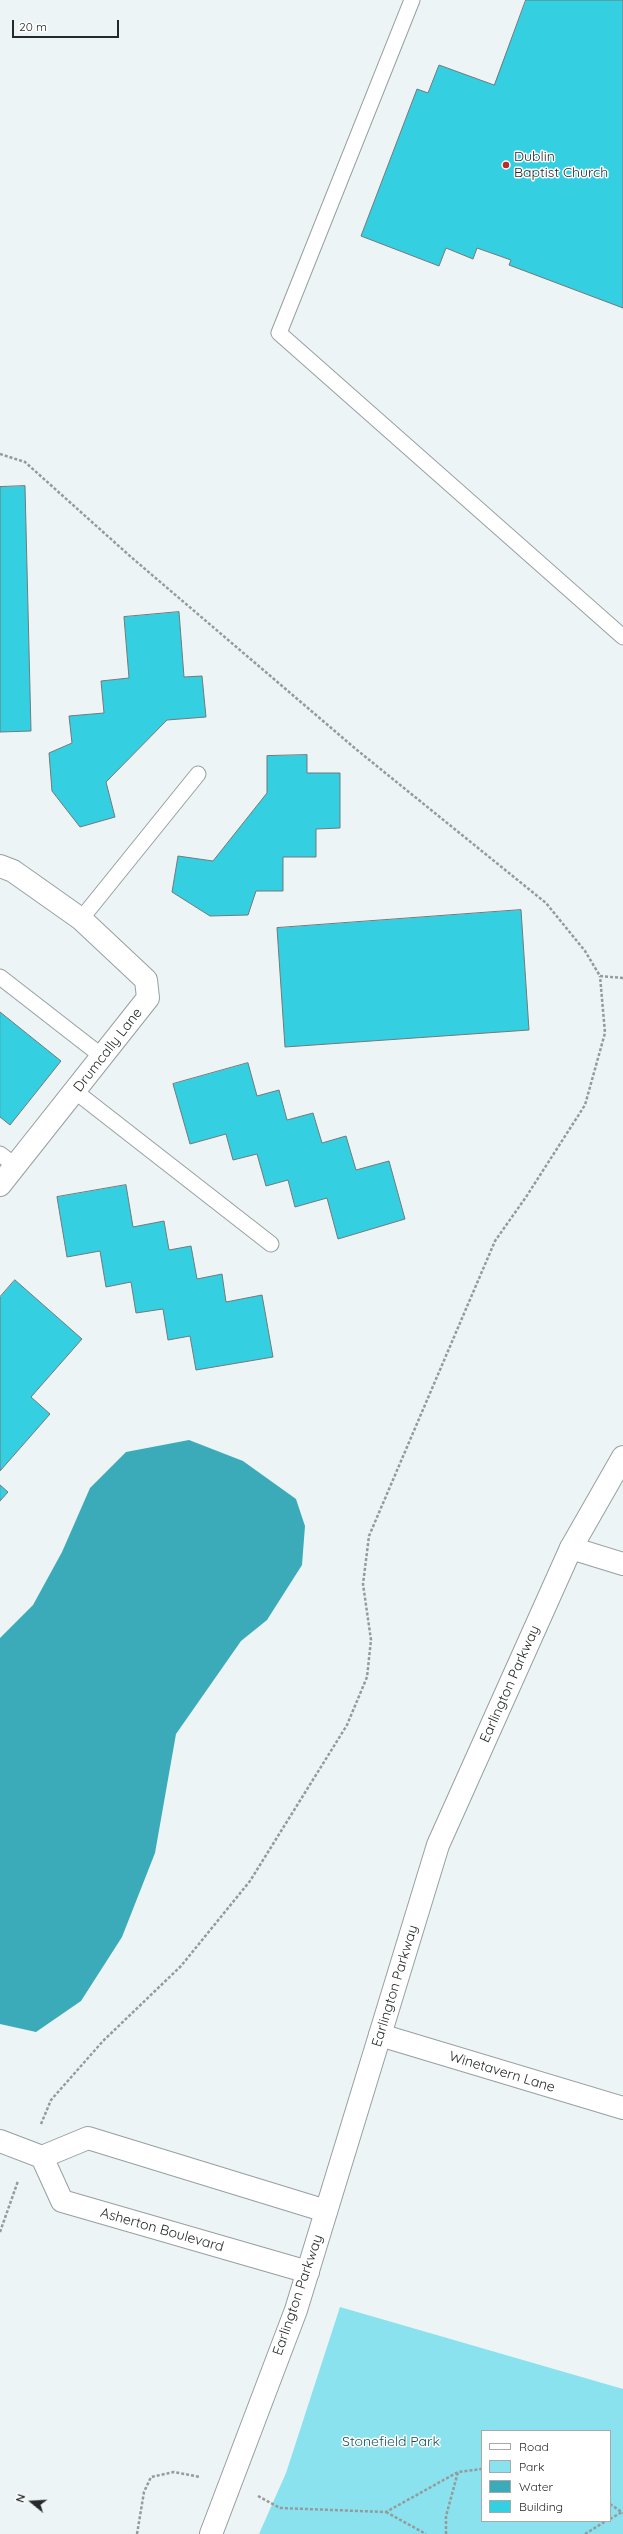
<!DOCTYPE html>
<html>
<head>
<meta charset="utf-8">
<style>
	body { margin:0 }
	#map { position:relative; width:623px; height:2534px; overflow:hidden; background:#edf4f5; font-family:Quicksand,sans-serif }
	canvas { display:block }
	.legend { position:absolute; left:481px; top:2430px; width:130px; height:92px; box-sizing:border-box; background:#fff; border:1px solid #a8a9a9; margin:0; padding:5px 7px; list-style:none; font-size:12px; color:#262929 }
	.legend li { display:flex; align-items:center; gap:8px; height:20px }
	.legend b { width:20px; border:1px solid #a8a9a9 }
	.north { position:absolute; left:12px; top:2482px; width:40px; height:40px; -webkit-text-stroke:3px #fff; paint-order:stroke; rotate:288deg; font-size:11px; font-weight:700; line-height:16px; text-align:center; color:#262929 }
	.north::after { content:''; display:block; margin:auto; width:14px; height:18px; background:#262929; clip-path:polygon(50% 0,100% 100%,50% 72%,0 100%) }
	.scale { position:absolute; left:12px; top:20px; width:107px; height:18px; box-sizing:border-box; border:2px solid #262929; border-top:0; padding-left:5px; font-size:12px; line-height:14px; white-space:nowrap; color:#262929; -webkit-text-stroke:3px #fff; paint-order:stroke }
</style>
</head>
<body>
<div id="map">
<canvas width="623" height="2534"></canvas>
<ul class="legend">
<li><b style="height:5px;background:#fff"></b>Road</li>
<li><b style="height:11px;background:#8ae2ee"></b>Park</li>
<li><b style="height:11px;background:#3cabb9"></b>Water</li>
<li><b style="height:11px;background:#34cfe1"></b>Building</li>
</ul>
<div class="north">N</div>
<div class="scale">20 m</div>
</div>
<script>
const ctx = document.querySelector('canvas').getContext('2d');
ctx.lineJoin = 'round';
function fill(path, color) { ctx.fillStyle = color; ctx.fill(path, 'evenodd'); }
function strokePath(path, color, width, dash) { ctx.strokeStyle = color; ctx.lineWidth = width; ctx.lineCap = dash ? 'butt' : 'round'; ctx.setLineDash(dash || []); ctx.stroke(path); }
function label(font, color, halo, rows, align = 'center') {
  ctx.font = font + ' Quicksand,sans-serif'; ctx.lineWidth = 3; ctx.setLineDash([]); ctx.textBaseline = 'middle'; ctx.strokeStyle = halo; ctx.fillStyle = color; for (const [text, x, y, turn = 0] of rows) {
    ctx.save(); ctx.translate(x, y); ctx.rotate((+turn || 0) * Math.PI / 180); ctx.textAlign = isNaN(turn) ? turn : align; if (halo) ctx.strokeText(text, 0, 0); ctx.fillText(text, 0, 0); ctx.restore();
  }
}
fill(new Path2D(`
	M340,2307L623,2389V2534H259L286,2473ZM482,2431H610V2521H482Z`), '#8ae2ee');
fill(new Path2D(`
	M189,1440L243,1461L296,1499L305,1526L302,1565L267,1620L241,1641L176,1734L155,1853L122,1937L81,2001L36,2032L0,2024V1638L33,1605L62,1552L90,1488L126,1452Z`), '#3cabb9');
const building = new Path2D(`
	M526,0H623V308L509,265L511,260L477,248L473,259L446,248L439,266L361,236L417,89L428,93L439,65L494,85Z
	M25,486L31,731L0,732V487Z
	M179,612L184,677L202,676L206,717L167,720L106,782L115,817L80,827L52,791L49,753L72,743L69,716L104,713L101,681L129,678L124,617Z
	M307,755V773H340V828L316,829V857H283V891H256L248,915L210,916L172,892L178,856L213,861L267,793V756Z
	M521,910L529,1030L285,1047L277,928Z
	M0,1012L61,1061L10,1125L0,1117Z
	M248,1063L257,1096L279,1090L287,1120L313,1113L322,1143L346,1136L356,1170L389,1161L405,1219L338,1239L327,1198L295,1207L288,1180L266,1186L257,1154L233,1160L226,1134L190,1144L173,1084Z
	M126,1185L133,1227L164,1221L169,1250L191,1246L197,1279L222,1274L226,1302L262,1295L273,1357L196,1370L190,1336L168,1340L163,1309L136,1313L131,1282L106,1287L100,1251L67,1257L57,1197Z
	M15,1280L82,1339L31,1397L50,1414L0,1471V1297Z
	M0,1485L8,1492L0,1501Z`);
fill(building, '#34cfe1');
strokePath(building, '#73797a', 1);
const service = new Path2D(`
	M412,0L279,333L623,637
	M81,919L198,774
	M0,977L103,1057
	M76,1092L271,1244
	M0,1154L16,1166`);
const minor = new Path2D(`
	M0,866L13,871L81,919L146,980L148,998L0,1185
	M571,1548L623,1564
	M380,2035L623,2108
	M0,2141L42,2157L88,2138L326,2211
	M42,2157L62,2201L308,2272`);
const tertiary = new Path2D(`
	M211,2534L296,2310L438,1845L571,1548L623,1457`);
strokePath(service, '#989fa0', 17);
strokePath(minor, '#989fa0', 24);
strokePath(tertiary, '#989fa0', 24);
strokePath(new Path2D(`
	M0,454L25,462L131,557L357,750L546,903L585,951L600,976L623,978
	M41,2124L51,2100L103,2041L181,1966L250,1881L347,1725L367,1677L371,1640L363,1584L369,1536L495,1241L526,1197L585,1105L605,1033L600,976
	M0,2232L18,2181
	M258,2496L280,2508L386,2512L458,2472L482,2469
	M610,2504L623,2513
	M386,2512L426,2534
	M610,2519L622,2512
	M137,2534L144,2492L151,2477L174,2472L200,2477
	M446,2534V2516L458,2472
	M585,2534L606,2521`), '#959a9b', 2.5, [3, 2]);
strokePath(service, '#fff', 15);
strokePath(minor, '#fff', 22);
strokePath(tertiary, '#fff', 22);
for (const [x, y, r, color] of [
	[506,165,4,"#bb2c29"]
]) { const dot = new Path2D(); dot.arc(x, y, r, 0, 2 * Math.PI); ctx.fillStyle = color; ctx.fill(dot); strokePath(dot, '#fff', 1.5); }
label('14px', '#262929', '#fff', [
	["Dublin",514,157],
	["Baptist Church",514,173]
], 'left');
label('14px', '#262929', '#fff', [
	["Drumcally Lane",108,1050,-52],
	["Earlington Parkway",510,1684,-66],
	["Earlington Parkway",395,1986,-73],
	["Winetavern Lane",502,2072,17],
	["Asherton Boulevard",162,2230,16],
	["Earlington Parkway",298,2295,-71]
]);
label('14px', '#104f57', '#fff', [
	["Stonefield Park",391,2442]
]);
</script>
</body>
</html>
